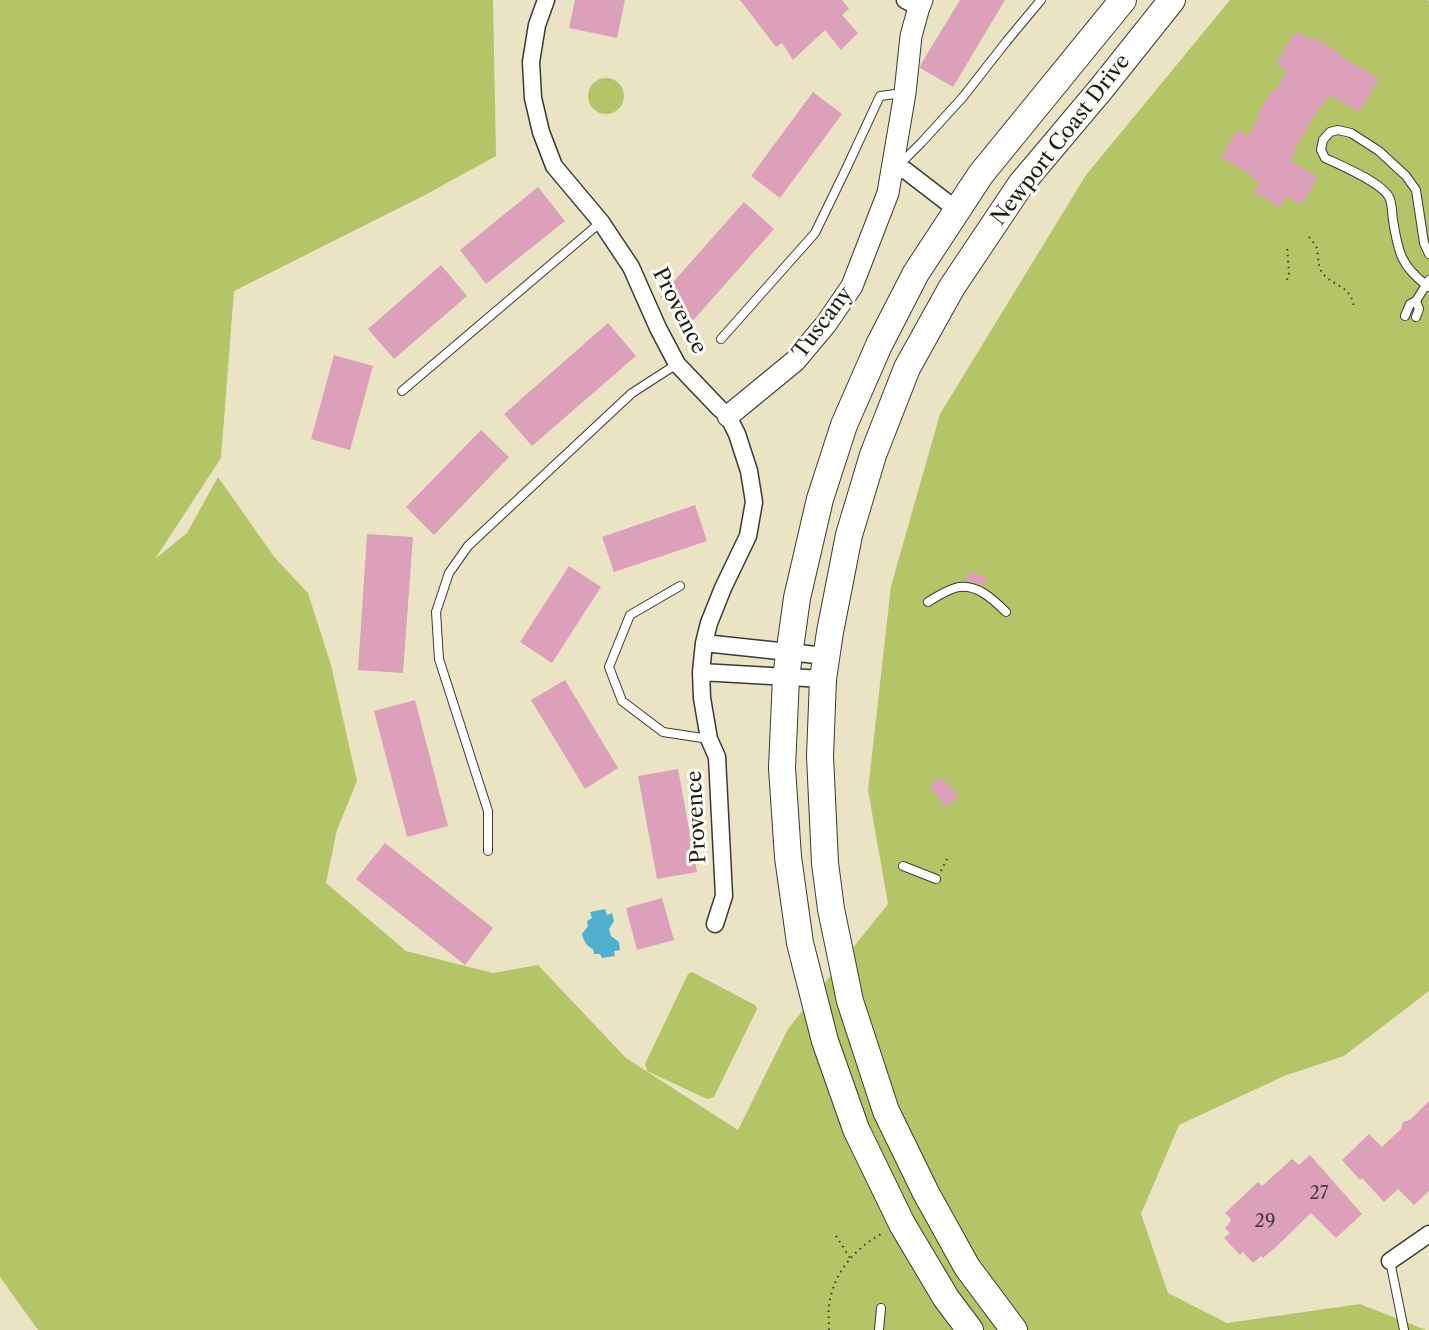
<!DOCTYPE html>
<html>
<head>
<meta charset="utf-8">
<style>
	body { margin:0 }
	canvas { display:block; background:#eae4c4 }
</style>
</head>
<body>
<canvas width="1429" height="1330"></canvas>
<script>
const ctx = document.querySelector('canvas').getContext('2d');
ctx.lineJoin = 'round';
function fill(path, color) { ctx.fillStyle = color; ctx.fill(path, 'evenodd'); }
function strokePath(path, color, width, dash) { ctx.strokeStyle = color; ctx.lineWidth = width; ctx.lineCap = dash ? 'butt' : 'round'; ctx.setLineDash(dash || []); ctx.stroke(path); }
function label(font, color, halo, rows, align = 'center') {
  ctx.font = font + ' "Libre Caslon Text",serif'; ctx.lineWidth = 6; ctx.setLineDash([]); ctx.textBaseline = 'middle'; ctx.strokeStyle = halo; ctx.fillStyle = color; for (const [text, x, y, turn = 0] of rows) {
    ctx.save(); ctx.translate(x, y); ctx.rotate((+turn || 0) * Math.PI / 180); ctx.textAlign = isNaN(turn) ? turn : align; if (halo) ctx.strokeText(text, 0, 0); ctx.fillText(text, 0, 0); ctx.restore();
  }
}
fill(new Path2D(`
	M0,0H493L496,156L425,195L234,291L221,458L155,559L187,533L218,477L275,558L308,593L331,665L357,781L337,830L326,883L406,951L493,973L538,965L626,1058L738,1130L788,1029L888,904L868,790L891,586L940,414L1086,175L1230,0H1428L1429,2V991L1344,1056L1284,1076L1179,1125L1141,1214L1168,1293L1227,1323L1360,1304L1426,1330H38L0,1277Z
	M588 96a18 18 0 1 1 36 0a18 18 0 1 1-36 0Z
	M692,972L755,1005L757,1009L714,1097L707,1099L647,1071L645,1064L688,974Z`), '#b4c568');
fill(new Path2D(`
	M605,909L607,915L612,913L614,921L609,929L611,936L619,942L620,950L614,951L615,956L602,958L600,954H594L593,949C586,946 584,941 582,934L588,926L587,921L592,918L590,912Z`), '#50afcf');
fill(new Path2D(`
	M575,0H625L617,38L569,28Z
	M740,0H842L849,9L842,15L858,33L841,50L825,30L793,60L782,43L776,47Z
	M960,0H1005L953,87L920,68L921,64Z
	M1297,31L1312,40L1314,37L1340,53L1339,55L1379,79L1359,112L1329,95L1323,105H1321L1294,150L1296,151L1290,161L1318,177L1301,205L1287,196L1280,208L1254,192L1259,182L1250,177L1251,175L1221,157L1237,130L1248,136L1260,116L1257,115L1272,90L1275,91L1287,71L1276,64L1292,36L1294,37Z
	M813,92L842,114L780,198L751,176Z
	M538,187L565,221L486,284L460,250Z
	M744,202L774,229L690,324L660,297Z
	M441,265L467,296L394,359L368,329Z
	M608,323L636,356L532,446L504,414Z
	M334,355L373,366L350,450L311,439Z
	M481,430L509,457L434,535L406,507Z
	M695,505L707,541L614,572L602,537Z
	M367,534L413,537L403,673L358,670Z
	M569,566L601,587L552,663L520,642Z
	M969,571L987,578L984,586L971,581H965Z
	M565,680L618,768L585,789L531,700Z
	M415,700L448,826L407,837L374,711Z
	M678,769L697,872L657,879L638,776Z
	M941,777L959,796L947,807L929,788Z
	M385,843L493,928L465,965L356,879Z
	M662,898L674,940L637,950L626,908Z
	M1429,1101V1191L1414,1205L1398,1189L1384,1202L1362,1178L1360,1180L1342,1160L1369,1134L1382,1147L1401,1129L1403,1122L1410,1120Z
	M1310,1155L1362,1214L1336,1238L1311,1213L1276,1247L1263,1258L1261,1256L1253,1263L1243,1252L1240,1255L1224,1238L1230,1233L1225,1228L1231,1221L1230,1220L1231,1219L1225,1213L1258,1182L1262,1186L1292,1159L1299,1165Z`), '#dda0bb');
const service = new Path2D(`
	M896,168L922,142L963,97L1006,42L1041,0
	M1429,254L1424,243L1416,190L1406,176L1379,151L1351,133L1338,130L1330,132L1323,140L1321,150L1325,158C1340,165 1381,182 1389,197C1392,202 1392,213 1393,220C1398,252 1401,267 1429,287
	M1405,316L1410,304L1416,301L1429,280
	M1416,317L1419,309L1416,301
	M721,339L815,233L847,167L880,96L903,93
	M402,391L601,222
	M680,586L630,615L609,667L622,701L663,732L709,739
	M928,602C936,597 945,591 955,588C975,582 993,599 1006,612
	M488,851V811L439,659L436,612L449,573L468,546L632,393L677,364
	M903,866L936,879
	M1390,1261L1404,1330
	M879,1330L881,1308`);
const minor = new Path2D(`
	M546,0L537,25L531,62L533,98L541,132L554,166L601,222L631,267L658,328L677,364L719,408L728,416L737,434L749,471L754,502L748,536L723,588L709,623L704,643L701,672L702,698L709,739L717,757L724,896L715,924
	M905,0L919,7
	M893,171L905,170L957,210
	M704,643L826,656
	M701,672L823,679
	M1390,1261L1429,1234`);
const tertiary = new Path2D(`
	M728,416L795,361L826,324L852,286L888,193L905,93L911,36L919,7L922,0`);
const primary = new Path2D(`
	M970,1330L946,1298L902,1224L856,1129L825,1041L800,943L788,857L782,768L786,677L797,598L820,499L844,425L879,345L916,273L981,174L1123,0
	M1014,1330L967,1267L926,1193L886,1111L850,1001L831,909L825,863L820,756L823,679L830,632L849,535L873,455L907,368L952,287L1021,184L1101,89L1172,0`);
strokePath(service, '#3b3a35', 10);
strokePath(minor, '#3b3a35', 19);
strokePath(tertiary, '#3b3a35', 23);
strokePath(primary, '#3b3a35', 28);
strokePath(new Path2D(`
	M1309,237C1312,241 1316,245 1317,249C1319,259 1317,268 1325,276C1337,287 1351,287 1354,307
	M1287,280L1289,273L1287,247
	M941,871L947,859
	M836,1236L850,1258
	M829,1330C829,1322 828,1314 829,1306C833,1273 855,1248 883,1233`), '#3b3a35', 2, [1.5, 4.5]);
strokePath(service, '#fff', 8);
strokePath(minor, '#fff', 16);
strokePath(tertiary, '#fff', 21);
strokePath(primary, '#fff', 26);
label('18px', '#4c3d44', null, [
	["27",1319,1194],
	["29",1265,1222]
]);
label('21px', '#1c1c1c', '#fdfcf7', [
	["Newport Coast Drive",1061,140,-52],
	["Provence",679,311,63],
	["Tuscany",823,323,-53],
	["Provence",697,817,-93]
]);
</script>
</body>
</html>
